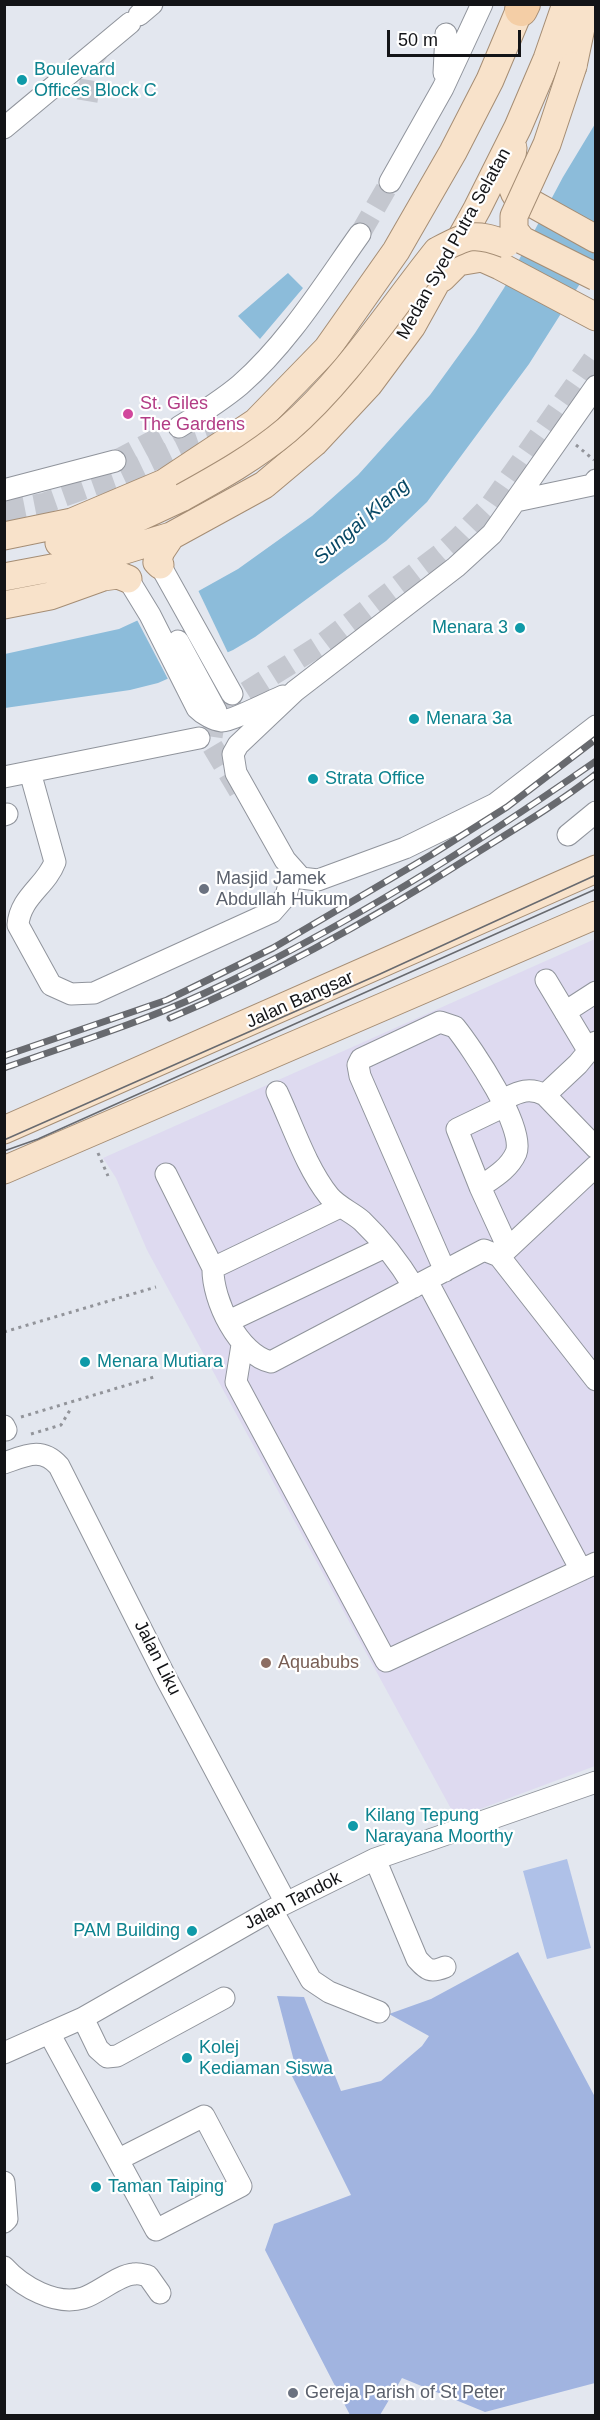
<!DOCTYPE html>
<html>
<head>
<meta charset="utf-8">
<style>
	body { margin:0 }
	#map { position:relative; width:600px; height:2420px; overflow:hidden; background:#e3e7ef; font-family:Helvetica,sans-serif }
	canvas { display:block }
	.frame { position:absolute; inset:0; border:6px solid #131417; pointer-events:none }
	.scale { position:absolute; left:387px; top:30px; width:134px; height:27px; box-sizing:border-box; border:3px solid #131417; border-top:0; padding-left:8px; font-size:18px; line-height:21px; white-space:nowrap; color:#131417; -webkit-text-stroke:4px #fff; paint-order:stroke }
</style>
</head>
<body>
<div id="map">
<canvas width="600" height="2420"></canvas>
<div class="frame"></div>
<div class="scale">50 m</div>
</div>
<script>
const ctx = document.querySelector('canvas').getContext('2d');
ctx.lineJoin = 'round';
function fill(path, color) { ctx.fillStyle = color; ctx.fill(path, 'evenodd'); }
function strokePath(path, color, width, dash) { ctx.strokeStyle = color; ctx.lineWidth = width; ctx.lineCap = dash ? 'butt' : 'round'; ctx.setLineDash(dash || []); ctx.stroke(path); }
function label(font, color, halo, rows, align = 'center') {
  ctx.font = font + ' Helvetica,sans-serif'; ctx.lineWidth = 4.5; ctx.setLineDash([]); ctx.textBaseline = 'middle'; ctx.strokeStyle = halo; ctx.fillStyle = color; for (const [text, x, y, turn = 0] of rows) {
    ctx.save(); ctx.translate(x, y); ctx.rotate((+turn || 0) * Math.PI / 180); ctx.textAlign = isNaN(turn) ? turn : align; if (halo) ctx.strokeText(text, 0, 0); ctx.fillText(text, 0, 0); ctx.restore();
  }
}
fill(new Path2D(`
	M595,939V1766L456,1818L147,1250L116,1178L103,1158Z`), '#dedaf0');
fill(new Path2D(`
	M567,1859L591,1948L547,1959L523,1871Z`), '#afc1e8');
fill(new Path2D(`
	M518,1952L595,2097V2383L485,2412L402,2378L380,2415H350L265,2250L274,2224L351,2195L290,2072L294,2061L277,1996L304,1997L341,2091L381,2081L422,2046L429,2036L389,2014L431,1999Z`), '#a1b4e0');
fill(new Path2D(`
	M595,124V260L529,364L427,502L386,541L255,637L233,650L158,683L130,690L5,708V654L119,629L186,598L238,569L312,516L358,475L430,395L475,333L504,288L563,177Z
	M288,273L303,288L260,339L238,316Z`), '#8cbcda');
fill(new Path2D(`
	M197,588L229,655L169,681L136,618Z`), '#e3e7ef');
strokePath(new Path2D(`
	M87,101L94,57L102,47
	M360,234L390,182
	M115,461L179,427
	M4,511L45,503L118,477L183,446L235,428
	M239,791L211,744L216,711L322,644L440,554L459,537L491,504L596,355`), '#c4c7cf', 21, [21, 10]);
const minor = new Path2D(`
	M139,15L152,4
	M444,73L446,34
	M4,128L130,23
	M390,182L443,88L482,4
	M596,386L492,534L456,567L295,691L238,745L233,754L236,773L285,860L301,878L318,880L405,848L495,804L596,726
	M179,427C200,414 221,401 240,385C288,343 323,286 360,234
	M4,490L115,461
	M516,501L592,485L596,480
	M160,565L232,694
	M128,579L150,615L197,708C203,714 213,720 222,721C232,721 271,701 283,696
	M178,641L216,711
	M30,772L55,862C46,886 20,897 18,925L51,985L71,994L94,993L272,912L286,896L290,880
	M4,777L199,738
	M4,815L7,814
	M568,835L596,812
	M546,980L588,1050
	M565,1012L596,992
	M277,1092C293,1126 306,1167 329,1196C338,1207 352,1212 362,1221C382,1240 400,1264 414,1287
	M545,1095L578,1064L596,1042
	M502,1100C517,1093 528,1086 545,1095L596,1148
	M505,1106L457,1129L480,1187L508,1248
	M166,1174L213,1268C212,1300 239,1355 271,1362L484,1250L499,1256L596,1380
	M500,1256L596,1166
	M213,1268L340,1207
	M445,1271L360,1076L358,1065L361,1059L440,1022L455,1027C472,1048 526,1128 516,1153C509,1169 493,1178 480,1187
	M427,1281L581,1570
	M229,1321L385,1247
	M242,1345L236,1382L386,1661L596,1563
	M4,1426L6,1430
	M4,1463C27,1455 42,1447 59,1466L166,1678L286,1903
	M375,1859L417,1959C427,1970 430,1973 445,1967
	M272,1910L311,1980L329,1992L379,2012
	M83,2018L98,2049L107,2057L117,2056L224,1998
	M49,2033L156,2230L241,2186L204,2116L119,2159
	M4,2053L83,2018L272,1910L375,1859L596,1782
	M4,2182L7,2219L4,2222
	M4,2267C22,2287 56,2306 83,2298C99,2293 118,2275 134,2274C138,2273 144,2275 148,2276L160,2293`);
const major = new Path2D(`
	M573,66L586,4
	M513,148L509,179L515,194L596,239
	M442,278L458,262L482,258L500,266L596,317
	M4,536L72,522L164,483L256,422L327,349L396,251L453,152L490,80L522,4
	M59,543L127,523L183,497
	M160,565L157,562L161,551L171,536
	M4,577L89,561L171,536L264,485L314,443L369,384L412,326L477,209L518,127L547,59L566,4
	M4,605L50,596L103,577L118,575L128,579
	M4,1130L596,869
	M4,1170L596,915`);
const highway = new Path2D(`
	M521,10L524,4`);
strokePath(minor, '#90949c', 23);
strokePath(major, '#a58d74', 29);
strokePath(highway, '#a58d74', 34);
strokePath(new Path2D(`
	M576,445L594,460
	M98,1153L108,1176
	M4,1332L156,1287
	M21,1417L154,1377
	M31,1434L61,1425L70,1410`), '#92949a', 3, [3, 4.5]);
strokePath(minor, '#fff', 21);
strokePath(major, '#f8e2ca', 27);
strokePath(highway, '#f4cea6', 32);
strokePath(new Path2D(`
	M4,1140L380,974L596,875
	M4,1151L38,1139L596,889`), '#686a6f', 1.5);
const rail = new Path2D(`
	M170,1018C275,974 374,918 470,857C513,830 556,805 596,774
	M4,1056L167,1000L273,948L431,855L507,807L596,739
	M4,1068C72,1044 140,1023 205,993C342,929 471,848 596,761`);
strokePath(rail, '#686a6f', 7);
strokePath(rail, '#fff', 4.5, [14]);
const majorBridge = new Path2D(`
	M573,66L547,144L514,216V230L522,240L596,277
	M183,497C219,477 255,457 287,430C346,379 389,311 437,251C468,235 473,232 506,244`);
strokePath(majorBridge, '#a58d74', 29, []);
strokePath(majorBridge, '#f8e2ca', 27);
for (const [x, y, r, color] of [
	[22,80,6,"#0f9aa8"],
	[128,414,6,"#d1479c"],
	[520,628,6,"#0f9aa8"],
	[414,719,6,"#0f9aa8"],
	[313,779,6,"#0f9aa8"],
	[204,889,6,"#6b7280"],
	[85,1362,6,"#0f9aa8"],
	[266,1663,6,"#8d6e63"],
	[353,1826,6,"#0f9aa8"],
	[192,1931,6,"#0f9aa8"],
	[187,2058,6,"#0f9aa8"],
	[96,2187,6,"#0f9aa8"],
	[293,2393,6,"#6b7280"]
]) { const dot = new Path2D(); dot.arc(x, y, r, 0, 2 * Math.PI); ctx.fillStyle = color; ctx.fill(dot); strokePath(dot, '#fff', 2); }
label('18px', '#0d838f', '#fff', [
	["Boulevard",34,70],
	["Offices Block C",34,91],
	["Menara 3",508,628,"right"],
	["Menara 3a",426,719],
	["Strata Office",325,779],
	["Menara Mutiara",97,1362],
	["Kilang Tepung",365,1816],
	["Narayana Moorthy",365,1837],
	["PAM Building",180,1931,"right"],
	["Kolej",199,2048],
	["Kediaman Siswa",199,2069],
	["Taman Taiping",108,2187]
], 'left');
label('18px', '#131417', '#fff', [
	["Medan Syed Putra Selatan",454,244,-61],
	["Jalan Bangsar",300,1000,-24],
	["Jalan Liku",157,1658,63],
	["Jalan Tandok",293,1901,-27]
]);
label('18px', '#b23c85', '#fff', [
	["St. Giles",140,404],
	["The Gardens",140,425]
], 'left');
label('18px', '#5b616d', '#fff', [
	["Masjid Jamek",216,879],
	["Abdullah Hukum",216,900],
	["Gereja Parish of St Peter",305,2393]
], 'left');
label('18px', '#785e54', '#fff', [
	["Aquabubs",278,1663]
], 'left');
label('italic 20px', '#084865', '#fff', [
	["Sungai Klang",362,522,-41]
]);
</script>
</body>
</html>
